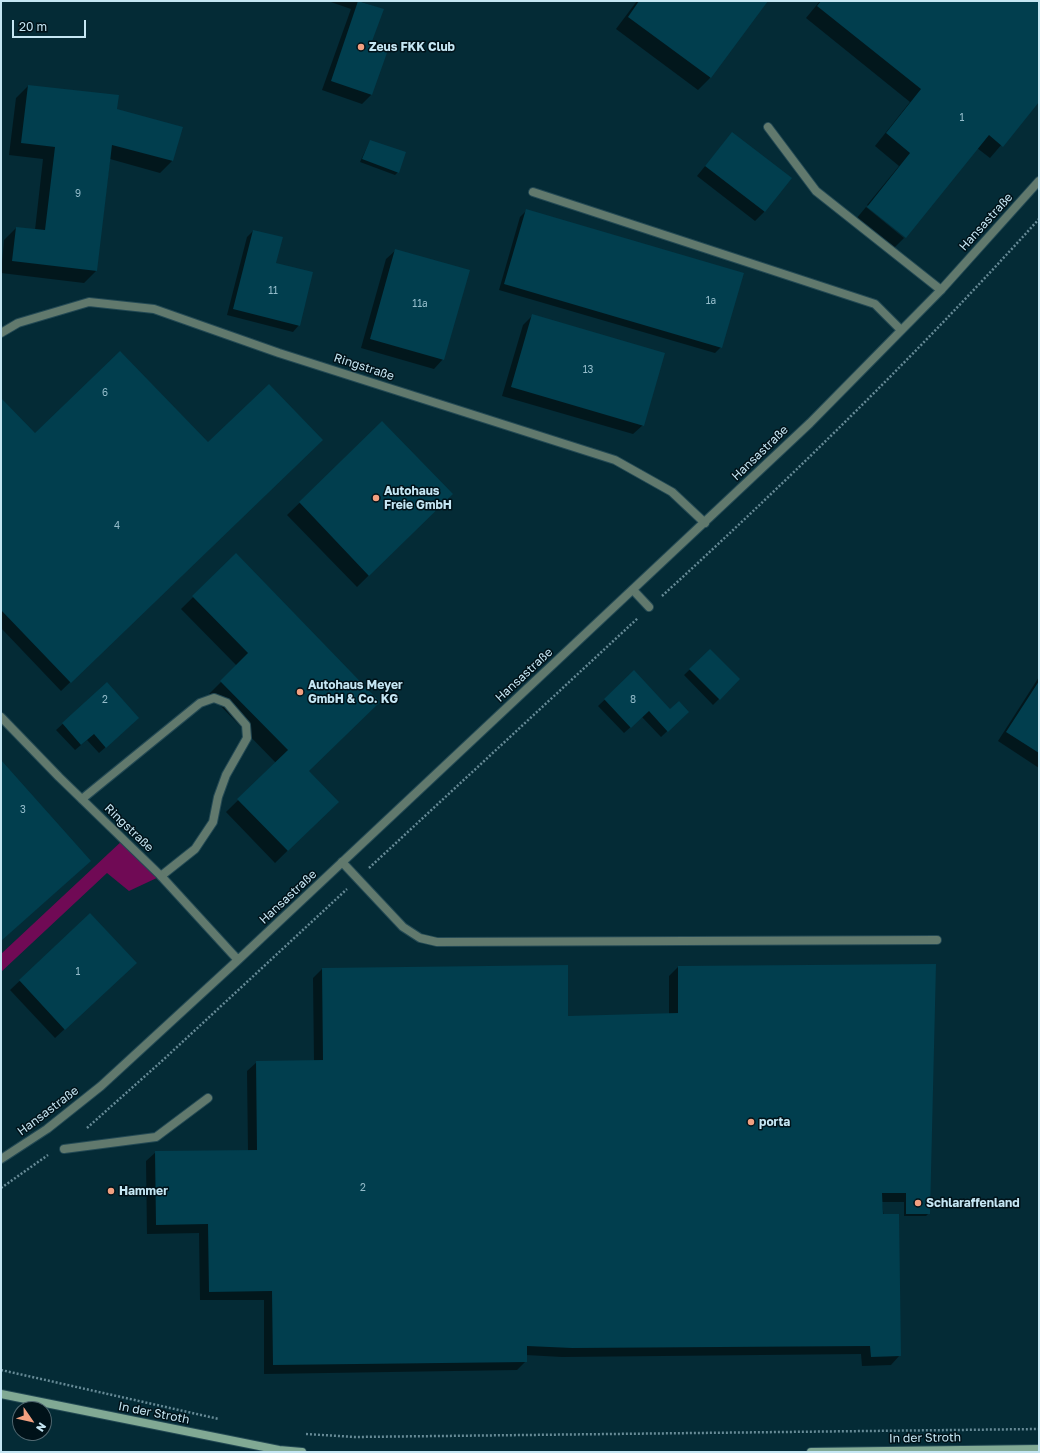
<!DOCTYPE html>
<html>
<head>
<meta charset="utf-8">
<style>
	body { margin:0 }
	#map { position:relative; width:1040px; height:1453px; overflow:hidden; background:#042b36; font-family:"Golos Text",sans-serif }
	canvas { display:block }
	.frame { position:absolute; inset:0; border:2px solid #c5e6f3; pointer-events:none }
	.north { position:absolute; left:12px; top:1401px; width:40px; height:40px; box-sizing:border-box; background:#001219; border:1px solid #4f6770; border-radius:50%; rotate:124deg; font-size:11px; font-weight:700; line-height:16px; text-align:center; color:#c5e6f3 }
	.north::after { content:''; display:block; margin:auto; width:14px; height:18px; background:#f2a080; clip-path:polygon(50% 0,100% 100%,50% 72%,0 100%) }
	.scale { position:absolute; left:12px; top:20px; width:74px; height:18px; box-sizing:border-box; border:2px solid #c5e6f3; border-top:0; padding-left:5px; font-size:12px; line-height:14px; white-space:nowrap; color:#c5e6f3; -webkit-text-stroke:3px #001219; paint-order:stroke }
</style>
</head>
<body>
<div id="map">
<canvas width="1040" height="1453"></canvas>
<div class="frame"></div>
<div class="north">N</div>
<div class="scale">20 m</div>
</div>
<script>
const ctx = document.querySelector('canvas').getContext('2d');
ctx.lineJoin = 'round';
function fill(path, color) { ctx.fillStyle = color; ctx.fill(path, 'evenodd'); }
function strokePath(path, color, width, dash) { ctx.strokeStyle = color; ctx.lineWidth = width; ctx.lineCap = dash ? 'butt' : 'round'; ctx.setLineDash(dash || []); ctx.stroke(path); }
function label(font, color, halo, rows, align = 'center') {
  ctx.font = font + ' "Golos Text",sans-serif'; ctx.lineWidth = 3; ctx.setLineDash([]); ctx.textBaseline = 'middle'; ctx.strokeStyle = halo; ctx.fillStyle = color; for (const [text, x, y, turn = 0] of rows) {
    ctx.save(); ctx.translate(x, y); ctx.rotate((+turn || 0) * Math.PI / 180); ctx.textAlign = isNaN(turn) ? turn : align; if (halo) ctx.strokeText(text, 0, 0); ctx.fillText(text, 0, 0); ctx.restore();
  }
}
fill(new Path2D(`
	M124,839L161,876L129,891L107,873L1,972V954Z`), '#700a55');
fill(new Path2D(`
	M328,1H359L382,9L370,45L372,94L362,104L322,90L351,9Z
	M637,1H767L710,78L698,90L616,29Z
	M820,1H1039V101L990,158L977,148L905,236L867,205L899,166L875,146L910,102L806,18Z
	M28,86L181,128L172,161L160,173L110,159L96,271L84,283L1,273L4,240L16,228L35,230L43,159L9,155L16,98Z
	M732,133L765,211L755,221L697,176Z
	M370,141L398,172L395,175L360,162Z
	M866,207L904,238L893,249L856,219Z
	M526,211L721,347L715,353L499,290L520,217Z
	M253,231L275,264L299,325L293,332L227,315L247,237Z
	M396,250L443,359L434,369L361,348L386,259Z
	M532,316L643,425L633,434L502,396L523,325Z
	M1,399L35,434L312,449L61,691L1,628Z
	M382,423L439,506L357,587L287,515Z
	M236,555L307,772L337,802L275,863L226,812L276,763L209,694L237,666L181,609Z
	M710,650L739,679L713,705L684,675Z
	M634,672L670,710L681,718L661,737L642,717L624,733L598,706Z
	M1039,677V768L998,741Z
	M107,684L132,724L99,753L87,740L75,750L56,730Z
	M90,915L126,972L55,1038L10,990Z
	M678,967L929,1213L926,1216H904V1202H882L900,1355L891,1365L862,1366L861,1354L562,1357L526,1355V1361L517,1370L264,1374V1300H200L199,1233L147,1234L146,1161L156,1152L248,1151L247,1071L257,1062L314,1061L313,978L322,969L567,1017L669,1015V976Z`), '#0007');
fill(new Path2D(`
	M358,1L384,9L371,44L388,50L372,95L331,81Z
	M639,1H768L711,78L628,17Z
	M821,1H1039V102L1003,147L989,135L906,238L867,207L910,153L886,133L921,89L817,6Z
	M28,85L119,95L117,109L183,127L173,161L112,145L97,271L12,261L16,227L45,230L55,147L21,143Z
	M732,132L792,178L765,212L705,166Z
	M370,140L406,152L399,173L362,159Z
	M526,209L744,273L722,348L504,284Z
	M253,230L283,237L276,263L313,272L300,326L233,309Z
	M395,249L470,270L444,360L370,339Z
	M532,314L665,353L644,426L511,387Z
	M120,351L208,442L269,384L323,440L71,683L1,610V398L35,433Z
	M382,421L453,494L369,576L299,502Z
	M236,553L380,702L309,771L339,802L288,851L237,799L288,750L220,681L248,653L192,596Z
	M710,649L740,679L720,700L689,669Z
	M634,670L670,709L679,701L689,712L668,732L649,711L631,728L604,699Z
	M1039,681V753L1006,732Z
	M107,682L139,718L106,748L94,734L81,745L62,723Z
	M1,760L91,861L1,941Z
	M90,913L137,963L65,1030L19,980Z
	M936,964L930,1214H906V1193H882L883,1214H899L901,1356L871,1357L870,1346L572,1348L527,1346V1362L273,1365L272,1291L209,1292L208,1224L156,1225L155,1151L257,1150L256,1061L323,1060L322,968L568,965V1016L678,1013V966Z`), '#013e4e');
const lane = new Path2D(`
	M768,127L816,191L941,290
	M533,192L875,304L901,330
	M633,590L649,607
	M82,799L200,703L214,698L227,703L246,725L247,738L226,775L218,797L213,822L195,849L161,876
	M342,862L403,927L420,938L437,942L937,940
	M64,1149L156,1137L208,1098`);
const street = new Path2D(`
	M1,333L18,323L89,302L154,309L279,353L615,460L672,492L705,523
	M1,717L59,777L161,876L238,960
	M1,1159L47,1129L101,1086L238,960L810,423L941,290L1039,181`);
const secondary = new Path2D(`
	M1,1394L279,1450L302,1452
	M811,1452L1039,1449`);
strokePath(lane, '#234954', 10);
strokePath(street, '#234954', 10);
strokePath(secondary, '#234954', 10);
strokePath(new Path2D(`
	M662,596C793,476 920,351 1039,219
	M369,868L638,618
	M87,1128L163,1060L347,889
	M1,1188L48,1155
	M1,1370L219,1419
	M306,1434L354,1437L1039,1429`), '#668a96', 2.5, [2, 2]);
strokePath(lane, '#61796d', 8);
strokePath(street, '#61796d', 8);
strokePath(secondary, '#81a994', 8);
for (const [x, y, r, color] of [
	[361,47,4,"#f2a080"],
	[376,498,4,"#f2a080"],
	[300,692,4,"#f2a080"],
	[751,1122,4,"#f2a080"],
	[111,1191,4,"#f2a080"],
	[918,1203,4,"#f2a080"]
]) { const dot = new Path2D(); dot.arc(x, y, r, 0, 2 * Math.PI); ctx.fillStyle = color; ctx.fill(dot); strokePath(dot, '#001219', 1.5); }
label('10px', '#94bcca', null, [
	["1",962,118],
	["9",78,194],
	["11",273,291],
	["1a",711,301],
	["11a",420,304],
	["13",588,370],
	["6",105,393],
	["4",117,526],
	["2",105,700],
	["8",633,700],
	["3",23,810],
	["1",78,972],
	["2",363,1188]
]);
label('bold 12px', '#c5e6f3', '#001219', [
	["Zeus FKK Club",369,47],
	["Autohaus",384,491],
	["Freie GmbH",384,505],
	["Autohaus Meyer",308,685],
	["GmbH & Co. KG",308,699],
	["porta",759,1122],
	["Hammer",119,1191],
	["Schlaraffenland",926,1203]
], 'left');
label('12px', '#c5e6f3', '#001219', [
	["Hansastraße",986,222,-48],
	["Ringstraße",364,367,18],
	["Hansastraße",760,453,-44],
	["Hansastraße",524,675,-43],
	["Ringstraße",129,828,44],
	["Hansastraße",288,897,-43],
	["Hansastraße",48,1111,-37],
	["In der Stroth",154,1413,11],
	["In der Stroth",925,1438,-1]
]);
</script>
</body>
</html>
